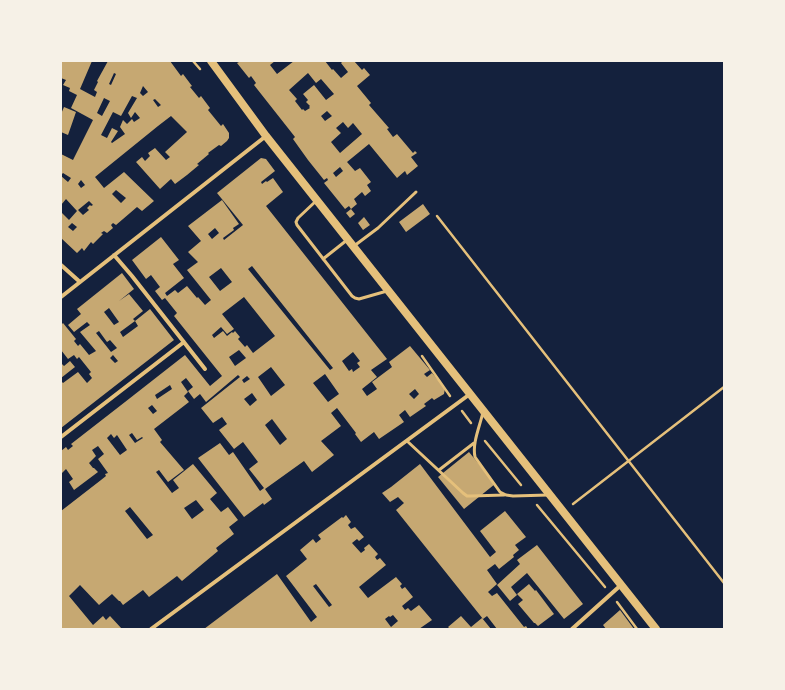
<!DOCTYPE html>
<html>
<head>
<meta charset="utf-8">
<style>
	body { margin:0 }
	#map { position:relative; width:785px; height:690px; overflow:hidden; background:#14213d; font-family:Helvetica,sans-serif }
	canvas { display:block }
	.frame { position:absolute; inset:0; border:62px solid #f6f1e7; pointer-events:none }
</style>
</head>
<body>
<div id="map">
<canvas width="785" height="690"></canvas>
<div class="frame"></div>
</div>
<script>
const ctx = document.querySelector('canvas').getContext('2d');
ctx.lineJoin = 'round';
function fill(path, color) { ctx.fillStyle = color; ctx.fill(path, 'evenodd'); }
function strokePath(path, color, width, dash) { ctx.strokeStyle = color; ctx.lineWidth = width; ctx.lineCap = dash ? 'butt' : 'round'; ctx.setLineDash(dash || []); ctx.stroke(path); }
fill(new Path2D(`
	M61,61H92L80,89L95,97L97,92L94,90L98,82L97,81L108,61H170L181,76L183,74L192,86L190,87L199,98L201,96L210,108L208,110L221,126L223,124L229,133V138L227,141L221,146L219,145L208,153L209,154L197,164L199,165L187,175L175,184L171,179L160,189L136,162L142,157L145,161L150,156L148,153L155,148L166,160L170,157L165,152L187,132L171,116L158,126L95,177L104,188L124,172L154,201L142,211L137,207L116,225L113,223L111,225L113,228L107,233L104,231L101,233L103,234L93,244L91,242L84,251L82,248L77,253L61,238V212L69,220L77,211L66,199L61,205V176L68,182L71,178L63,173L61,175V154L73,160L93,120L71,108L77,95L69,91L70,88L63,85L66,80L61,78ZM114,73L116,74L111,85L109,84ZM143,86L148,92L143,96L140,93ZM132,96L137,98L128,113L131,118L135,112L140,118L134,122L132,119L127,124L123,120L120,127L125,134L112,143L111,142L118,131L112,128L107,138L101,135L113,112L121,116ZM104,98L110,101L102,116L97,113ZM155,99L161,105L158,107L153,100ZM81,180L85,185L81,188L78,184ZM116,190L126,198L121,203L112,194ZM89,201L93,205L91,206L90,205L87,208L89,210L83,215L78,210ZM72,223L77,227L73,231L68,227Z
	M239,61H275L270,65L277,74L294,61H325L332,70L333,69L341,78L348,72L341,63L343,61H354L362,70L364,68L370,75L357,86L371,103L369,105L389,128L387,129L393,137L397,134L413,153L415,151L417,153L411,157L418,166L407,175L405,171L397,178L369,144L347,162L355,171L360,168L371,182L367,185L371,191L365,196L362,192L354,199L357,204L351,209L349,206L345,209L324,183L328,180L327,178L324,180L308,160L293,139L295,137L254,85L256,83L251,76L249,78L237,63L239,62ZM308,73L316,83L321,79L334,94L326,100L314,85L303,94L308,100L306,102L310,106L309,107L310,108L305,111L303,109L302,110L295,101L297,99L289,90ZM327,111L332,116L325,121L321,116ZM343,122L348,128L353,123L362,134L340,153L331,142L341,133L336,128ZM340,167L343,171L336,177L333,173Z
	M64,107L76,112L68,135L61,132V114Z
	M261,158L266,159L275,171L261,182L262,184L266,181L267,182L273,178L283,192L266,206L387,359L371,370L377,377L362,389L367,396L377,389L372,382L392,367L389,362L410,346L430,370L424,374L427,377L432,373L445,388L444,394L434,400L432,398L424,404L426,406L410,417L405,410L399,415L404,422L379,439L374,432L361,442L355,434L356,433L337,408L331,413L341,426L321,441L334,455L312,472L304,461L265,489L272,499L264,505L263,503L244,517L198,458L220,443L229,455L233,452L260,491L264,488L249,469L258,462L243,442L234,449L219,430L227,424L222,417L213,423L201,408L240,377L238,375L206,402L200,394L194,399L188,391L193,387L186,378L181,382L188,392L184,396L189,402L154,429L162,440L160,442L184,470L168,482L159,470L156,472L172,493L179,488L173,480L193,464L217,493L210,499L221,512L228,507L238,520L229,527L234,534L216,548L218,551L182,581L177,576L149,597L143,590L123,605L120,601H119L112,594L99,605L80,585L69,596L93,625L103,616L106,620L110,616L122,629H61V511L101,480L106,476L105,474L108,473L98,459L104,454L98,446L92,450L96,456L89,463L93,468H94L98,472L74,490L69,482L73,479L66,469L62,473L61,471V451L66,447L68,450L73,446L71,444L125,402L185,355L210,386L222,376L174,316L177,313L165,298L162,300L155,291L160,287L151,275L146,279L132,260L161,237L179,260L173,264L184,278L165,293L167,296L175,290L178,293L187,286L197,298L198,297L205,305L211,300L187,270L198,262L188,252L201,241L188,226L222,200L239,224L233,228L234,230L223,238L224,240L243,225L217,193ZM215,228L219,233L212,239L208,234ZM252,266L333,368L330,370L248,269ZM221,268L232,282L220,291L209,277ZM244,297L275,336L253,353L247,345L245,347L238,339L240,337L235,331L233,333L232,332L227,336L223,331L214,338L212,335L221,327L227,334L234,329L222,314ZM239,350L246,358L235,366L229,357ZM353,352L360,361L357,363L360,367L353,372L352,369L349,371L342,361ZM271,367L285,385L271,396L258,377ZM325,374L339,394L328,402L313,383ZM247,376L250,379L244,383L242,380ZM170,385L172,389L157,399L155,395ZM415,389L419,394L414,399L409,394ZM252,393L257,400L250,406L244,399ZM152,405L157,411L153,414L148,408ZM272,419L287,439L280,445L265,425ZM132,433L137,440L142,437L143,438L135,443L129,435ZM111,434L114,438L117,435L127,450L120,455L107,438ZM196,500L204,510L192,519L184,508ZM130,507L153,535L147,539L125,511Z
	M423,204L430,214L406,232L399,222Z
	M351,209L355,214L350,218L346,213Z
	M364,217L370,225L363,230L358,223Z
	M122,273L134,289L119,301L129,294L143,311L133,319L135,321L120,332L123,337L138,326L135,321L150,309L174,340L61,428V381L63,383L78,372L87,383L92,378L89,374L91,372L79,357L77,359L74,355L68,359L61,350V325L63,323L76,339L74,341L78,346L80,344L89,355L96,351L80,332L90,325L87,322L74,332L68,325L81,314L77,309ZM109,308L119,322L114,325L104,312ZM99,331L107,342L110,340L117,348L111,352L96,333ZM113,355L118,361L115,363L110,358Z
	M70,361L75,367L61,378V363L64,366Z
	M469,452L495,484L464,509L438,477Z
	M420,464L490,557L496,552L480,531L505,511L526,537L515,545L519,550L513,555L514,557L499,569L495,564L487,570L497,584L488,592L492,596L497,593L524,627L526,626L528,629H497L487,616L483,619L396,510L404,503L398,497L390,502L382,493L391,487Z
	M346,515L351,522L348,525L351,529L355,527L364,537L359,541L357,539L352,543L361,553L365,550L364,548L369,544L378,554L375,557L377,560L380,558L386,565L359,587L368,598L396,577L402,584L400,586L402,589L405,587L413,597L402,606L405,610L408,608L411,611L419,605L432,620L419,629H204L277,574L311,622L317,617L286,576L307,559L300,550L313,539L316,543L321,539L318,535L342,517L343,518ZM316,584L332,605L329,607L313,586ZM393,615L398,621L391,627L385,619L389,616L390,617Z
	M537,545L583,604L564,619L527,573L511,587L517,595L510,601L497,585L520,564L517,560Z
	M529,584L535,591L536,590L554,614L538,626L535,623H534L518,604L523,600L517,594Z
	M620,610L634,629H606L603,625Z
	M461,616L471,627L482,618L491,629H450L448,627Z`), '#c6a872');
strokePath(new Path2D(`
	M193,61L200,69
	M437,216L724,583
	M422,356L450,396
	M462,411L471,423
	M485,441L521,485
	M573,504L724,387
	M537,505L605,587
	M617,602L637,629`), '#e5c07b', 2.5);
strokePath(new Path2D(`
	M316,201L298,218L296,222L297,225L352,296L355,298L359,299L387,291
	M354,246L378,228L416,192
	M323,259L347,240
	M483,412C480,426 472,443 475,457L500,492L506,495L513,496L548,495
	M407,441L463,493L467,496H471L504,495
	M439,470L474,443`), '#e5c07b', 3);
strokePath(new Path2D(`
	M114,255L132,276L205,369
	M61,265L80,282
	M61,297L266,136
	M61,437L184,342
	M151,629L470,394
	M572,629L621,585`), '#e5c07b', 4);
strokePath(new Path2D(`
	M211,61L266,136L656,629`), '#e5c07b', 8);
</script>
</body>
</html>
